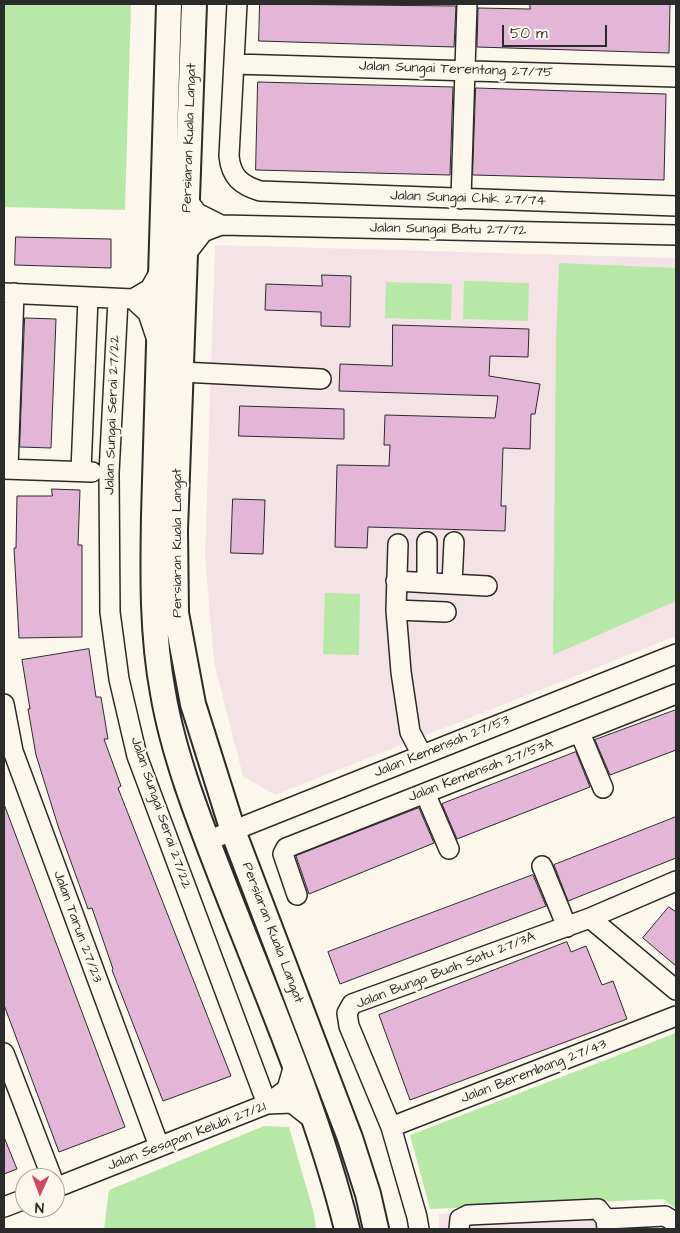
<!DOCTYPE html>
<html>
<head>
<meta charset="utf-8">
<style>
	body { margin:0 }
	#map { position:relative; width:680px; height:1233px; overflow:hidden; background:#fbf7ec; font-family:"Architects Daughter",sans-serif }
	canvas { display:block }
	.frame { position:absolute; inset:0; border:5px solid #2b2b2b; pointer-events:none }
	.north { position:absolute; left:15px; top:1168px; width:50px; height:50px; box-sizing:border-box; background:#fbf7ec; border:1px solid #a8a59f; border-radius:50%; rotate:182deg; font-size:14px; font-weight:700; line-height:20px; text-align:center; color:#2b2b2b }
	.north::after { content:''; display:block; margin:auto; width:18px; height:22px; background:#d1495b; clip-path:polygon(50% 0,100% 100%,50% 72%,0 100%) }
	.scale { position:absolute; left:502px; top:25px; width:105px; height:22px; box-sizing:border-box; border:2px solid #2b2b2b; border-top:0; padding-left:6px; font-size:15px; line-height:18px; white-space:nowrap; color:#2b2b2b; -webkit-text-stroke:4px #fbf7ec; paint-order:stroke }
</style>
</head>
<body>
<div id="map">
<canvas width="680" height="1233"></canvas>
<div class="frame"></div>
<div class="north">N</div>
<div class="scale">50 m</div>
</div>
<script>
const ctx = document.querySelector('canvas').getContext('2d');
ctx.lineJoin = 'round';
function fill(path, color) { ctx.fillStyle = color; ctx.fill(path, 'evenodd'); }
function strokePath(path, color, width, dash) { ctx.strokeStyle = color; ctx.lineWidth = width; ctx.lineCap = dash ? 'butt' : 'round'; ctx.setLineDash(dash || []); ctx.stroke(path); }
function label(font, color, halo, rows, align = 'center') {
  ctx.font = font + ' "Architects Daughter",sans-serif'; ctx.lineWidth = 4.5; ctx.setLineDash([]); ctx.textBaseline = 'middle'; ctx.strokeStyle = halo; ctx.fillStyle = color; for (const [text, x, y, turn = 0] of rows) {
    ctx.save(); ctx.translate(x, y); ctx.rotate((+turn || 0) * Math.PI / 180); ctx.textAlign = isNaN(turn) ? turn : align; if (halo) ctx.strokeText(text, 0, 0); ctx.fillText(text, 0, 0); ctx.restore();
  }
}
fill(new Path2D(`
	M215,245L676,258V636L275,795L243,776L214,662L205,556Z
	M601,1205L602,1229H439V1214Z`), '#f4e3e6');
fill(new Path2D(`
	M4,4H131L125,210L4,207Z
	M559,263L676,268V601L553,655L556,340Z
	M464,281L529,283L528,321L463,319Z
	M386,282L452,284L451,320L385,318Z
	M325,593L360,594L359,655L323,654Z
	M676,1033V1209L663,1199L430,1209L410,1135Z
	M264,1126L289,1127L314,1214L316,1229H104L109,1190Z`), '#b8e8a7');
const building = new Path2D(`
	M260,4L456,6L454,47L259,41Z
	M530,4H670L669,53L477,47L478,8L530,9Z
	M258,82L453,87L450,175L256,170Z
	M476,88L666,94L664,180L473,175Z
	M16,237L111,239V268L15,265Z
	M322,275L351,276L350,327L321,326V312L265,310L266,284L322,286Z
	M25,318L56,319L51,448L20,447Z
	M393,325L529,329L528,357L490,356L489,376L540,384L535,414H531L530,449L503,448L501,506H506L505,531L368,527L367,548L335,547L337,465L389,466L390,445H384L385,415L495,418L498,396L339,391L340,364L392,366Z
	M240,406L344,409V439L239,436Z
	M52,489L80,490L78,545H82V637L19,638L14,548H16L17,496H52Z
	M233,499L265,500L263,554L231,553Z
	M89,649L96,697H101L108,739H104L121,786L118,788L231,1076L163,1101L112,970L113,969L92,908L88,909L58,826L36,755L28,709H30L22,660Z
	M676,710V750L610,775L595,740Z
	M576,752L590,787L457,839L442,804Z
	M4,804L125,1127L59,1152L4,1005Z
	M419,808L434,843L309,894L296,856Z
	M676,817V858L568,901L554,865Z
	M533,875L546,906L340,984L328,952Z
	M669,907L676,912V966L643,938Z
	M567,942L571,952L586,946L602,985L613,981L627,1019L410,1100L379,1015Z
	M4,1137L17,1169L4,1174Z`);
fill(building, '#e3b5d7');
strokePath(building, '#2b2b2b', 1);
const minor = new Path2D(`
	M237,4L229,156C231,177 241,185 260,191L676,206
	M235,64L676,77
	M461,199L467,4
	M188,201L197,213L221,225L676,235
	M186,254L203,232L221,225
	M4,293L133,299L150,289L162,268
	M133,299L148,313L156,337
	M118,300L109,473L110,612L119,679L137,756L267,1104
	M182,372L321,379
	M4,469L92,472
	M8,469L14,293
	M81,471L88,298
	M398,544L396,610L401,672L410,732L422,755
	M396,581L487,586
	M427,583V542
	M452,584L454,542
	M396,610L446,612
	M4,704L13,751L159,1146
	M580,733L603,788
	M425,793L449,849
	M207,841L676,654
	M542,866L567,927
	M297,895L283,854L286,848L676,694
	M590,918L676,990
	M4,1053L52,1178
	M267,1104L287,1089L294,1065
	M391,1127L676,1016
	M55,1188L267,1104L292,1103L315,1121
	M4,1207L25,1199
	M606,1219L665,1216L676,1223
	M419,1229L417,1217L391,1127L349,1026L347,1013L352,1004L590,918L676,881
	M459,1229L460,1219L468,1215L598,1209L606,1219L607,1229`);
const major = new Path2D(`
	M169,4L154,515C153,575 152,634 163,693C174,758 201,825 225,887C269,1000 318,1112 347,1229
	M194,4L175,530L176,613L193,704L233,831L350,1138L368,1194L376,1229`);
strokePath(minor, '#2b2b2b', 22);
strokePath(major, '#2b2b2b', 28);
strokePath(minor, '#fbf7ec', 19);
strokePath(major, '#fbf7ec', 24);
label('14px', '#2b2b2b', '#fbf7ec', [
	["Jalan Sungai Terentang 27/75",456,70,2],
	["Persiaran Kuala Langat",190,138,-88],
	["Jalan Sungai Chik 27/74",468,199,2],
	["Jalan Sungai Batu 27/72",448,230,1],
	["Jalan Sungai Serai 27/22",113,415,-88],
	["Persiaran Kuala Langat",178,543,-90],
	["Jalan Kemensah 27/53",442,747,-22],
	["Jalan Kemensah 27/53A",481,771,-21],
	["Jalan Sungai Serai 27/22",160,813,71],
	["Jalan Tarun 27/23",77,927,70],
	["Persiaran Kuala Langat",272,933,69],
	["Jalan Bunga Buah Satu 27/3A",446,971,-21],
	["Jalan Berembang 27/43",534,1072,-21],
	["Jalan Sesapan Kelubi 27/21",187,1137,-21]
]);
</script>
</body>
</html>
